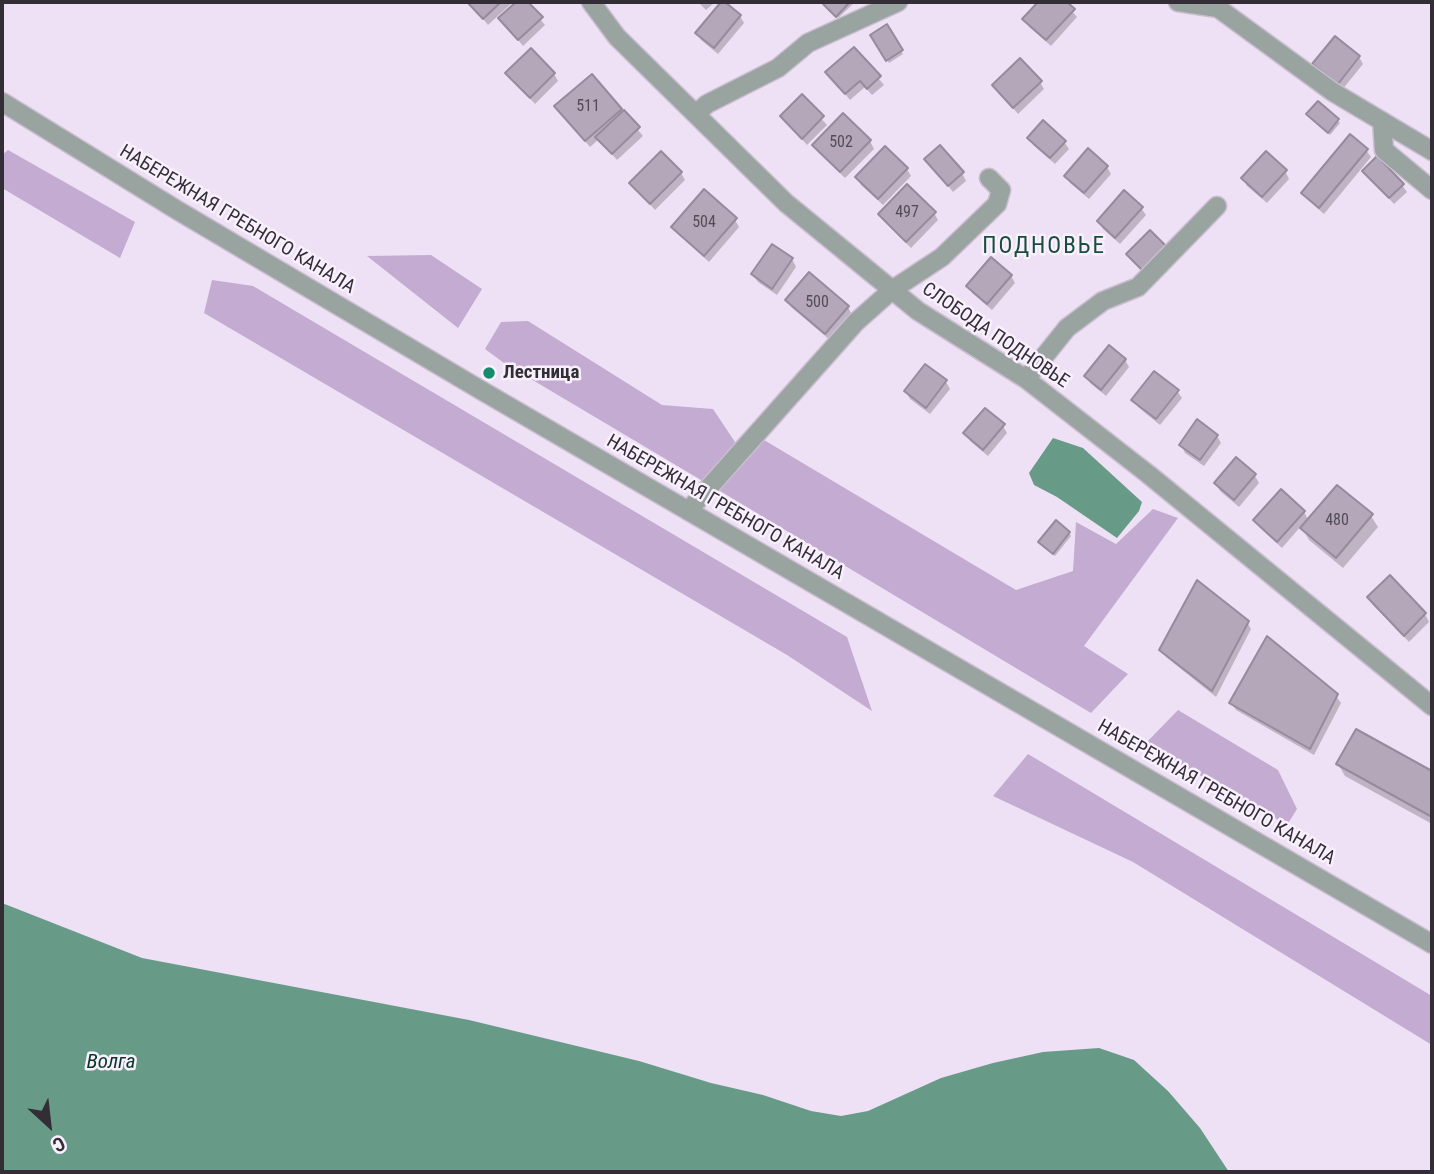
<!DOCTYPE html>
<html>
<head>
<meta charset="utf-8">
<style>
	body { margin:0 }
	#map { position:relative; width:1434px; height:1174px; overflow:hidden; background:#eee1f5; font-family:"Roboto Condensed",sans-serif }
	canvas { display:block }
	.frame { position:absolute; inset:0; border:4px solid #332e36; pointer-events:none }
	.north { position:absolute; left:14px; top:1090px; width:70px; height:70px; -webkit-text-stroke:5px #f8f0fc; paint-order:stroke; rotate:153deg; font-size:19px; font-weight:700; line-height:28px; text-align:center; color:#332e36 }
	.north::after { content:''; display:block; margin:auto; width:24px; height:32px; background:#332e36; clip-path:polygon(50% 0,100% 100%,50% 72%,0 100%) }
</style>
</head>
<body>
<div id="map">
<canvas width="1434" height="1174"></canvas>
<div class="frame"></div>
<div class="north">С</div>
</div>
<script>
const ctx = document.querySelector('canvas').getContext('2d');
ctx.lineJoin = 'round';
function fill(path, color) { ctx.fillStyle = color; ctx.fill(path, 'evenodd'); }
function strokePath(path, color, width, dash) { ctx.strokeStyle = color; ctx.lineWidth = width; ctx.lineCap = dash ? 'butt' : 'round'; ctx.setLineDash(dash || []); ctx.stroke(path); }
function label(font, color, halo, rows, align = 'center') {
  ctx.font = font + ' "Roboto Condensed",sans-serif'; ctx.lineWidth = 5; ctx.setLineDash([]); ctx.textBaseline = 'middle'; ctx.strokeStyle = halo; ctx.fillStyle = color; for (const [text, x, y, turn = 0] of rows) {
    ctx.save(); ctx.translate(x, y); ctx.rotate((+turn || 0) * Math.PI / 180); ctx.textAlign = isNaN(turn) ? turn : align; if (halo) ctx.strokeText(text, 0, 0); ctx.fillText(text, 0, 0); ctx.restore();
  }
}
fill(new Path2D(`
	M8,150L135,222L120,258L2,188V155Z
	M431,255L482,289L458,328L367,256Z
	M212,280L253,286L847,637L872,711L787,655L204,313Z
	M528,321L662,405L713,409L737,445L706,483L504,363L485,349L501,322Z
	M764,440L1016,590L1073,571L1076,522L1116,544L1153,509L1178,518L1084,646L1128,674L1091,713L715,488Z
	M1178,710L1278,770L1297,809L1287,825L1145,744Z
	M1028,754L1432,996V1045L1133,862L993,796Z`), '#c4abd1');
fill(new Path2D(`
	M1053,438L1083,448L1142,502L1139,511L1117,538L1057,497L1034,485L1029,473Z
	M2,903L142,958L469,1020L639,1061L711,1083L763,1095L811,1111L841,1116L868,1111L941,1078L993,1063L1043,1052L1099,1048L1134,1060L1168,1091L1200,1128L1229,1172H2Z`), '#679b88');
fill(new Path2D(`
	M469,2H513L488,25Z
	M519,2H526L545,25L523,46L501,18Z
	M698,2H715L706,10Z
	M828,2H852L853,4L838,18L826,5Z
	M1040,2H1064L1077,17L1051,46L1029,27L1024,19Z
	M740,16L744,23L718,54L701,40L697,33Z
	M886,27L903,54L889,63L873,35Z
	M854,49L884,85L872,95L865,87L850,100L828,72Z
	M1359,57L1363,64L1342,90L1319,72L1315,64Z
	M508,74H554L558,81L535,104Z
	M1040,82L1044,89L1018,114L994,86Z
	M802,97L827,125L807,145L782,117Z
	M1318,103L1340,123L1330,135L1308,115Z
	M621,110L643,136L617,160L599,139L590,147L561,113Z
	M1029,138L1064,142L1069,149L1055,164L1033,145Z
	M870,141L874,149L845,178L818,152L814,145Z
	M885,148L907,169L911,176L883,205L861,185L857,177Z
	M1366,150L1371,157L1324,214L1308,200L1303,193Z
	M927,159L962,173L966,181L953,192Z
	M1107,167L1111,174L1089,199L1070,183L1066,176Z
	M1285,171L1289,179L1267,203L1247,186L1243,178Z
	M1364,171L1402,185L1407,192L1394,204Z
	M681,173L685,180L655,210L631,183Z
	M1141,208L1146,215L1120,244L1103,229L1099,222Z
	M934,213L938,220L911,248L884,221L880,214Z
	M735,220L739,227L709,262L678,234L674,227Z
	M792,259L796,267L777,295L758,282L753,275Z
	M809,274L848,307L852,315L830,340L791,307L787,300Z
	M1011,276L1015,283L992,310L972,293L968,286Z
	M1125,360L1129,367L1106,396L1090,383L1086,376Z
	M946,382L950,389L930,414L910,399L906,392Z
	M1177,391L1182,398L1160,425L1138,407L1133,400Z
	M1003,426L1007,433L988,456L970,441L966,434Z
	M1217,436L1221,443L1204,466L1185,453L1181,445Z
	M1237,460L1255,476L1259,483L1239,507L1220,491L1216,484Z
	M1304,512L1309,521L1371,516L1378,527L1343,568L1309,540L1301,526L1282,548L1259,527L1255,520Z
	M1069,533L1071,536L1055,556L1040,542Z
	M1390,578L1425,614L1429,622L1409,642L1373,605L1369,598Z
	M1247,622L1251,629L1216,697L1166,657L1161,650Z
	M1336,696L1341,703L1314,755L1236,710L1231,703Z
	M1357,731L1432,773V824L1345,776L1338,764Z`), '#0003');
const building = new Path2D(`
	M467,2H501L483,19Z
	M516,2H528L543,17L518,40L498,18Z
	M721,2H725L741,15L714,48L695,33Z
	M826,2H850L836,17L823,4Z
	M1038,2H1067L1075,9L1046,40L1022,19Z
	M887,24L903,50L886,61L870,35Z
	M1335,36L1360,56L1338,84L1312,64Z
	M854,47L881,76L867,89L860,81L845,94L825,72Z
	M531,48L555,73L530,98L505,73Z
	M1020,58L1042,81L1013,108L992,85Z
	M592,74L622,109L585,141L554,106Z
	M802,94L824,116L802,139L780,116Z
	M1318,101L1339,119L1328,133L1306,114Z
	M624,110L640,127L612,154L595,137Z
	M843,113L871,140L840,172L812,145Z
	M1043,120L1066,141L1050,158L1027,138Z
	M1350,134L1368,149L1319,208L1301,193Z
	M940,145L964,172L948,186L924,159Z
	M885,146L908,168L878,199L855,177Z
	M1088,148L1108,166L1084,193L1064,176Z
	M661,151L682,172L650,204L629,183Z
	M1266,151L1287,170L1262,197L1241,178Z
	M1377,156L1404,184L1389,198L1362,171Z
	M907,184L936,212L906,242L878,214Z
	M704,189L737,218L704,256L671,227Z
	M1124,190L1143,207L1115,238L1097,221Z
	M1150,230L1168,248L1144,272L1126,254Z
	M772,244L793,258L772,289L751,274Z
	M991,257L1012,275L987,304L966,286Z
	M809,272L849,306L825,334L785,300Z
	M1109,345L1126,359L1101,390L1084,376Z
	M925,364L947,380L926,408L904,391Z
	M1154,371L1179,390L1156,419L1131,400Z
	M985,408L1005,424L983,450L963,433Z
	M1197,419L1218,435L1200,460L1179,445Z
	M1236,457L1256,474L1234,500L1214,483Z
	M1337,485L1373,514L1336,558L1300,528Z
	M1281,489L1305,511L1277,542L1253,520Z
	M1056,520L1070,532L1053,554L1038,542Z
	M1390,575L1426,613L1404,636L1367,597Z
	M1197,580L1249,621L1212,691L1159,650Z
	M1267,636L1338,694L1310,749L1229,703Z
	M1356,729L1432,771V817L1336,764Z`);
fill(building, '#b3a7b9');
strokePath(building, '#968b9d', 2);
const minor = new Path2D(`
	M591,2L617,37L786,203L918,311L1026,379L1148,474L1432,706
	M1178,2L1218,8L1333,92L1432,151
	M2,102L177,210L479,389L1432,944
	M696,114L707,104L778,68L808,43L898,2
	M1382,121L1384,150L1432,190
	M1026,379L1067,328L1103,301L1138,287L1217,206
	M688,511L856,322L892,290L942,257L997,204L1001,190L989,178`);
strokePath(minor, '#c9bdcf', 21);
strokePath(minor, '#99a39f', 18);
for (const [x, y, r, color] of [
	[489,373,7,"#168c6e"]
]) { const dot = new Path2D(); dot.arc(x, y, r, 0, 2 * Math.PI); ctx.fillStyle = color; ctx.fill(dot); strokePath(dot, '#f8f0fc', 2.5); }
label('16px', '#534c57', null, [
	["511",588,107],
	["502",841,143],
	["497",907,213],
	["504",704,223],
	["500",817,303],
	["480",1337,521]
]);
label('19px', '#332e36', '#f8f0fc', [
	["НАБЕРЕЖНАЯ ГРЕБНОГО КАНАЛА",237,220,31],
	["СЛОБОДА ПОДНОВЬЕ",995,336,34],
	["НАБЕРЕЖНАЯ ГРЕБНОГО КАНАЛА",725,508,30],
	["НАБЕРЕЖНАЯ ГРЕБНОГО КАНАЛА",1216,793,30]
]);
label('bold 19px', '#332e36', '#f8f0fc', [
	["Лестница",503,373]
], 'left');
label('italic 21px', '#063729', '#f8f0fc', [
	["Волга",111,1063]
]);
ctx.letterSpacing = '2px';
label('23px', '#1b4d3e', '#f8f0fc', [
	["ПОДНОВЬЕ",1044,247]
]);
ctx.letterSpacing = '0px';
</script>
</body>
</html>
